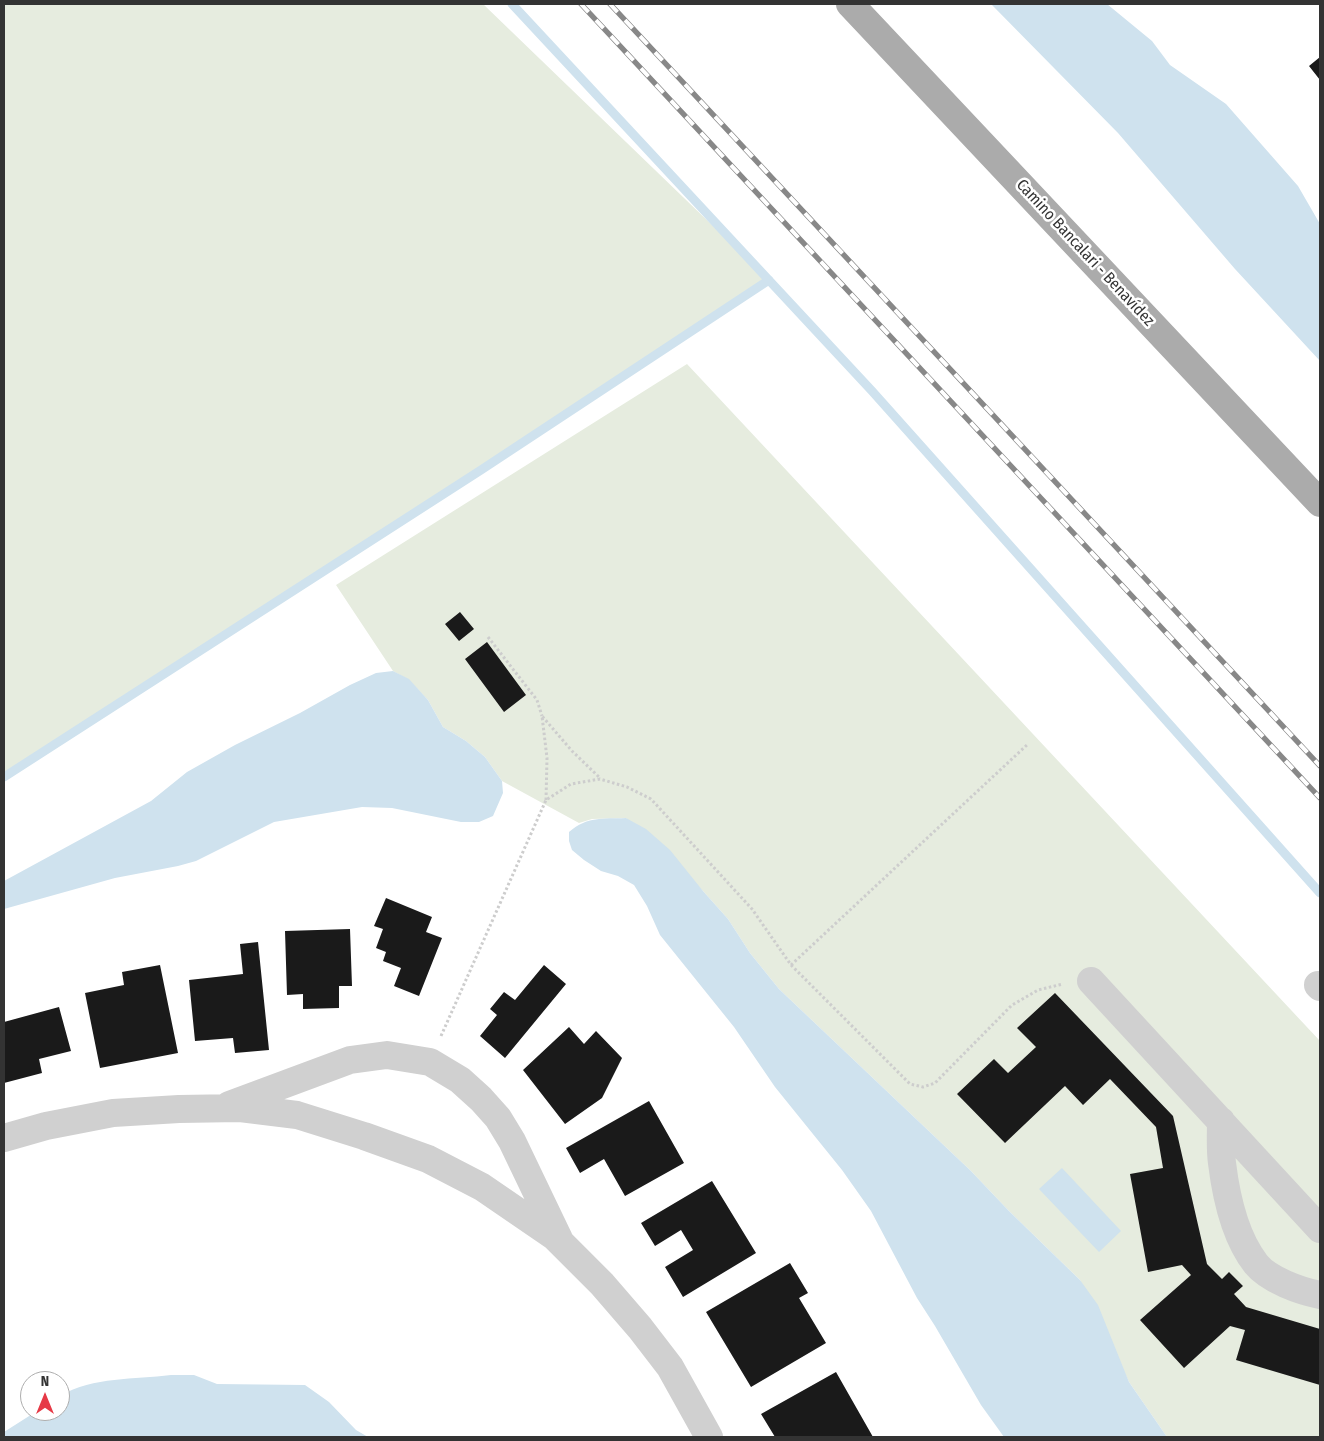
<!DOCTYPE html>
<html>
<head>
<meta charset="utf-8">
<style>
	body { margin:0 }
	#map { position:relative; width:1324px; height:1441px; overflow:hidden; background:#fff; font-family:"Fira Sans Condensed",sans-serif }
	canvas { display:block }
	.frame { position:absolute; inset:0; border:5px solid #333; pointer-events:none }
	.north { position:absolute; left:20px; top:1371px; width:50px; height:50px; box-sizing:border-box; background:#fff; border:1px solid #adadad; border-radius:50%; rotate:0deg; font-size:14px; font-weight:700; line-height:20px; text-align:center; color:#333 }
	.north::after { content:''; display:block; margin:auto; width:18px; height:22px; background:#e63946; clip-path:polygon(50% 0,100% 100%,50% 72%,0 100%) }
</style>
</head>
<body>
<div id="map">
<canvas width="1324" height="1441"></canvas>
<div class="frame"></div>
<div class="north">N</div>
</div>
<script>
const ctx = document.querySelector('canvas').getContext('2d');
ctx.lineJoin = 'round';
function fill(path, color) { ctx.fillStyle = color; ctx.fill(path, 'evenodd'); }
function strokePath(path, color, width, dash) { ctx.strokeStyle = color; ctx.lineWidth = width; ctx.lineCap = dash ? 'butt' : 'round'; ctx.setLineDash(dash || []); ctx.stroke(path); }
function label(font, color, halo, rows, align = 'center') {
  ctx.font = font + ' "Fira Sans Condensed",sans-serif'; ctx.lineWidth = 5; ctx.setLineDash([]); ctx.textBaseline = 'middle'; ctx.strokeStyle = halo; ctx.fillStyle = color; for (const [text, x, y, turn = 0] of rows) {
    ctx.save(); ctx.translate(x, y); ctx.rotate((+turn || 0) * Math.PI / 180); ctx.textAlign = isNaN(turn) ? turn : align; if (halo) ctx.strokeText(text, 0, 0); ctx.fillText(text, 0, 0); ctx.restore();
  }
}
fill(new Path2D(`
	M4,4H483L769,280L4,775Z
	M687,364L1320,1041V1437H1167L1129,1382L1080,1280L1009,1211L971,1171L779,989L750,953L728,919L703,891L626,818L592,819L579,823L502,781L485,757L466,741L443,727L428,700L409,680L393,671L336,585Z`), '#e6ecdf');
fill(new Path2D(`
	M991,4H1107L1152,41L1170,65L1226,104L1298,186L1320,224V361L1235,269L1118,133Z
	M393,671L409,679L428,700L443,727L466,741L485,757L502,781L503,793L493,816L479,822H461L392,808L362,807L274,822L196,861L178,866L115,878L4,909V881L151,801L187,772L235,745L300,713L350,685L376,673Z
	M626,818L646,829L670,850L703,891L728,919L750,953L779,989L971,1171L1009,1211L1080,1280L1098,1305L1129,1382L1167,1437H1004L981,1405L935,1326L917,1298L871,1211L842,1170L775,1087L734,1027L660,935L647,906L634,885L618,876L601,871L584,860L572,850L569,841V832C588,816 602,819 626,818Z
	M1062,1168L1121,1231L1099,1252L1039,1189Z
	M171,1375H194L217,1384L305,1385L329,1402L356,1430L368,1437H4V1432L37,1411H60V1396C94,1376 134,1380 171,1375Z`), '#cfe2ee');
strokePath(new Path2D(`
	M512,4L872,391L1320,893
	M4,777L481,470L769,280`), '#cfe2ee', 9);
fill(new Path2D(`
	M1320,57V80L1309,66Z
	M460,612L474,629L459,641L445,624Z
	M487,642L526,695L504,712L465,659Z
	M386,898L432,917L426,932L442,938L419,996L394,986L401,968L383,961L386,952L376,948L383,929L374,926Z
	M350,929L352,986H339V1008L303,1009V994L287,995L285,931Z
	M258,942L269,1050L235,1053L233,1038L195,1041L189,980L243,974L240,944Z
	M160,965L178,1053L100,1068L85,993L124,985L122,972Z
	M544,965L566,984L505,1058L480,1036L497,1015L490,1009L504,992L515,1000Z
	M1055,993L1173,1116L1207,1264L1222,1279L1229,1272L1243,1286L1234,1294L1246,1307L1320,1329V1385L1236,1360L1245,1330L1230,1326L1184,1368L1140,1320L1191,1275L1182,1265L1148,1272L1130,1174L1163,1168L1156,1127L1110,1079L1083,1105L1065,1086L1005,1143L957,1094L994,1059L1008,1073L1036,1047L1017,1028Z
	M59,1007L71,1051L39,1059L42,1073L4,1083V1022Z
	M569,1027L584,1044L596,1031L622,1058L602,1098L565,1124L523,1070Z
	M649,1101L684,1163L625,1196L604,1159L580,1173L566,1148Z
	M712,1181L756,1253L683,1297L665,1267L693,1250L681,1230L655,1246L641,1223Z
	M790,1263L808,1293L799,1298L826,1343L751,1387L706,1312Z
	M836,1372L873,1437H775L761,1414Z`), '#1a1a1a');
strokePath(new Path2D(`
	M488,637L537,700L542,716
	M546,800L547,758L542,716L572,751L600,778
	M791,965L1028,744
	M441,1036L546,800L571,784L600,779L627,787L651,799L752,909L791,965L910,1084L923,1087L935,1083L1012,1005L1038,990L1063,984`), '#cdcdcd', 3, [2.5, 2.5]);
strokePath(new Path2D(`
	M1091,981L1320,1229
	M1318,985L1320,987
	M229,1105L350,1060L387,1055L430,1062L460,1080L481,1099L498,1118L512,1141L559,1239
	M1221,1121C1221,1135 1220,1150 1222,1163C1226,1196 1235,1237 1256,1264C1269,1280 1300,1291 1320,1295
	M4,1138L46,1126L113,1113L179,1109L240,1108L297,1115L364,1136L428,1159L482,1187L555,1237L602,1284L640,1328L670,1367L709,1437`), '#d0d0d0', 28);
strokePath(new Path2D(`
	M850,4L1320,503`), '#ababab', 28);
const rail = new Path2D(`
	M581,4L1320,798
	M610,4L1320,766`);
strokePath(rail, '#888', 5.5);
strokePath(rail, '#fff', 4, [11]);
label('16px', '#333', '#fff', [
	["Camino Bancalari - Benavídez",1085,253,47]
]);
</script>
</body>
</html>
